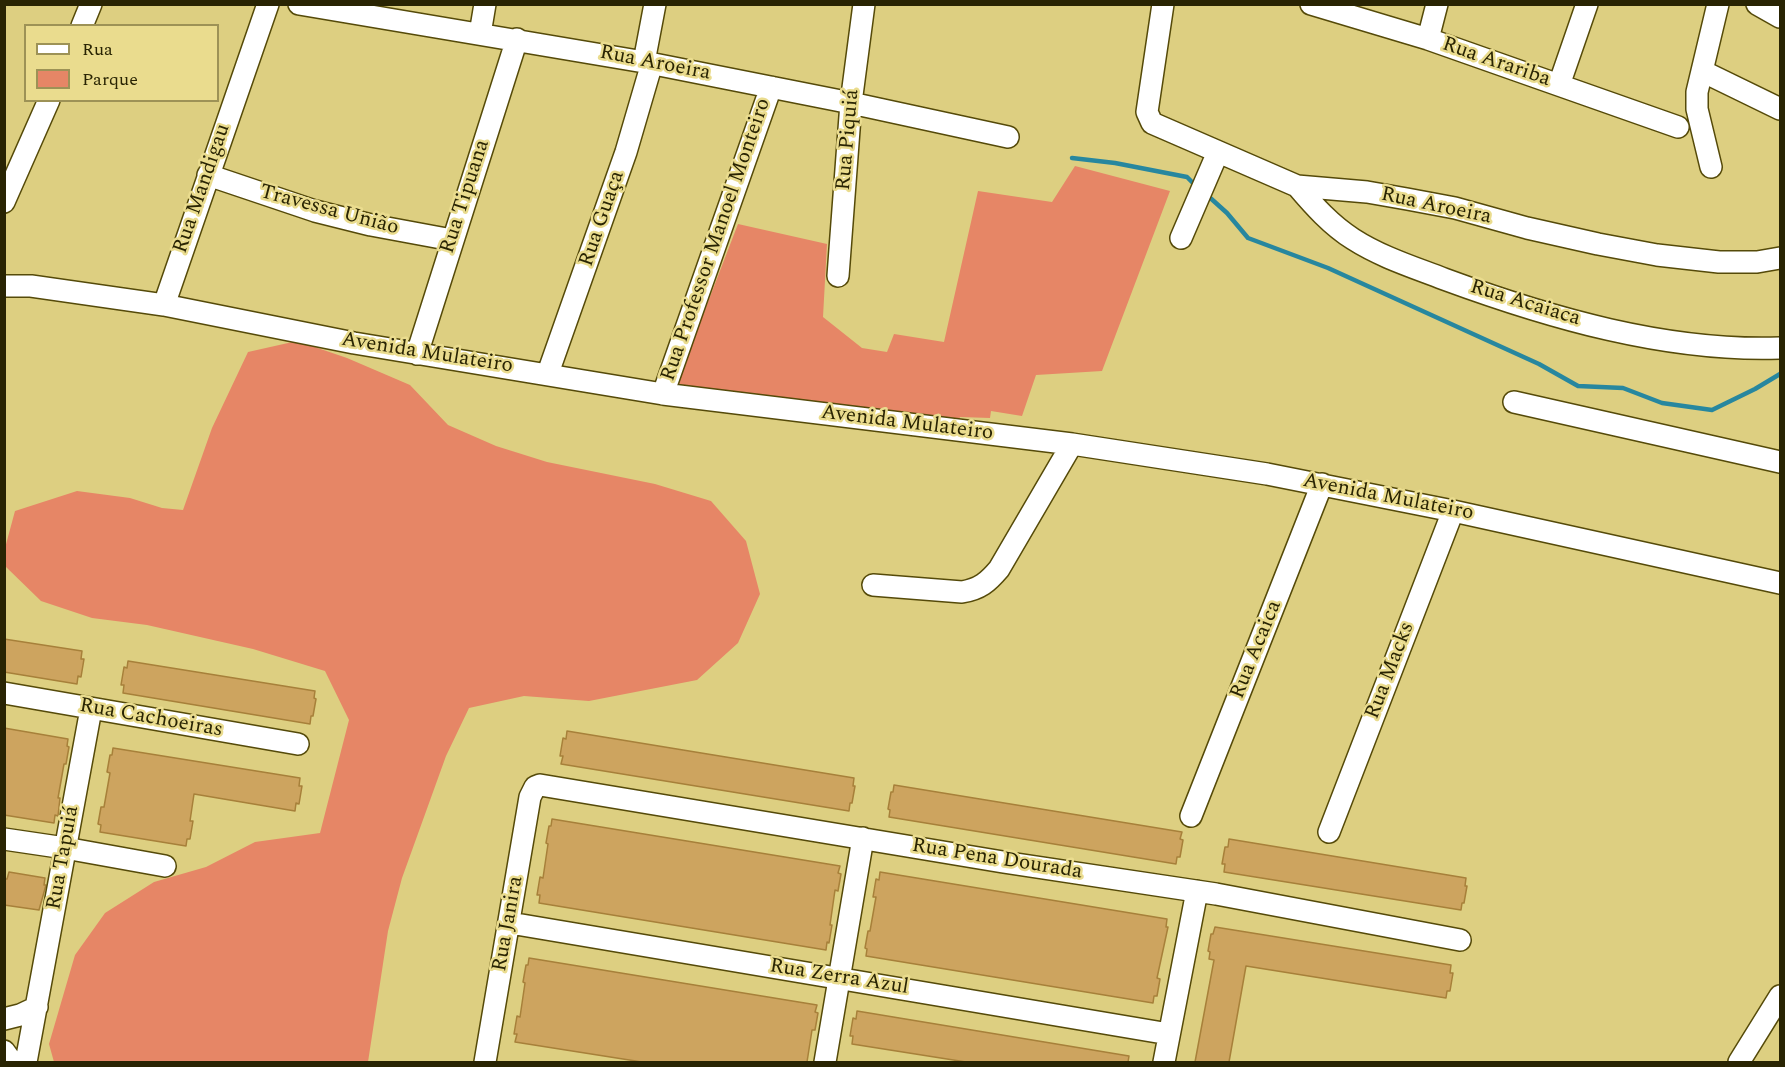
<!DOCTYPE html>
<html>
<head>
<meta charset="utf-8">
<style>
	body { margin:0 }
	#map { position:relative; width:1785px; height:1067px; overflow:hidden; background:#ddcf81; font-family:Spectral,serif }
	canvas { display:block }
	.frame { position:absolute; inset:0; border:6px solid #292403; pointer-events:none }
	.legend { position:absolute; left:24px; top:24px; width:195px; height:78px; box-sizing:border-box; background:#eadc8e; border:2px solid #9d9256; margin:0; padding:8px 10px; list-style:none; font-size:18px; color:#292403 }
	.legend li { display:flex; align-items:center; gap:12px; height:30px }
	.legend b { width:30px; border:2px solid #9d9256 }
</style>
</head>
<body>
<div id="map">
<canvas width="1785" height="1067"></canvas>
<div class="frame"></div>
<ul class="legend">
<li><b style="height:8px;background:#fff"></b>Rua</li>
<li><b style="height:16px;background:#e68666"></b>Parque</li>
</ul>
</div>
<script>
const ctx = document.querySelector('canvas').getContext('2d');
ctx.lineJoin = 'round';
function fill(path, color) { ctx.fillStyle = color; ctx.fill(path, 'evenodd'); }
function strokePath(path, color, width, dash) { ctx.strokeStyle = color; ctx.lineWidth = width; ctx.lineCap = dash ? 'butt' : 'round'; ctx.setLineDash(dash || []); ctx.stroke(path); }
function label(font, color, halo, rows, align = 'center') {
  ctx.font = font + ' Spectral,serif'; ctx.lineWidth = 5; ctx.setLineDash([]); ctx.textBaseline = 'middle'; ctx.strokeStyle = halo; ctx.fillStyle = color; for (const [text, x, y, turn = 0] of rows) {
    ctx.save(); ctx.translate(x, y); ctx.rotate((+turn || 0) * Math.PI / 180); ctx.textAlign = isNaN(turn) ? turn : align; if (halo) ctx.strokeText(text, 0, 0); ctx.fillText(text, 0, 0); ctx.restore();
  }
}
fill(new Path2D(`
	M1075,166L1170,191L1102,371L1036,375L1022,416L991,411L990,418L960,417L957,425L676,385L738,224L827,244L823,317L862,348L887,352L894,334L944,342L978,191L1052,202Z
	M297,341L347,358L410,385L448,425L496,446L547,462L655,484L711,501L746,541L760,594L738,643L697,680L589,701L524,696L469,708L446,756L402,878L388,931L368,1062H54L49,1044L75,955L105,913L154,882L206,867L255,842L320,833L349,720L325,671L253,649L147,625L92,618L41,601L5,566V548L15,511L77,491L130,498L162,508L183,510L212,428L248,352Z`), '#e68666');
strokePath(new Path2D(`
	M1072,158L1115,163L1187,177L1196,186
	M1207,195L1227,213L1248,238L1328,268L1539,364L1578,386L1623,388L1662,403L1712,410L1755,389L1780,374`), '#27879f', 4.5);
const building = new Path2D(`
	M4,639L82,651L81,659H84L81,677L78,676L77,684L4,672Z
	M128,661L315,691L314,698L316,699L313,716H311L310,724L123,693L124,685H121L124,667L127,668Z
	M4,728L68,739L67,746L69,747L66,764H64L58,798H60L58,816L55,815L54,823L4,815Z
	M567,731L854,778L853,786H855L852,803H850L849,811L561,764L563,756H560L563,738L566,739Z
	M113,748L300,778L299,786H302L299,804L296,803L295,811L194,794L190,821H193L190,839H187L186,846L100,832L101,825L98,824L101,807H104L110,773L107,772L110,755H112Z
	M894,785L1182,832L1180,839L1183,840L1180,857H1177L1176,864L889,817L890,810L888,809L891,792H893Z
	M552,819L840,866L838,873L841,874L838,891L835,890L830,925H832L829,943L827,942L826,950L539,903L540,895H537L540,877L543,878L548,844L546,843L549,826H551Z
	M1229,839L1466,878L1465,886H1467L1464,903H1462L1461,910L1224,872L1225,864H1222L1225,847H1228Z
	M9,872L45,878L44,885H46L39,910L4,905V879H7Z
	M880,872L1167,919L1166,927H1168L1157,978L1160,979L1157,996H1154L1153,1003L866,956L867,949L865,948L868,931H870L876,897H873L876,879L879,880Z
	M1215,927L1451,965L1450,973H1453L1450,991H1447L1446,998L1246,966L1229,1062H1195L1214,960L1209,959L1210,952L1208,951L1211,934H1213Z
	M529,958L817,1005L815,1012L818,1013L815,1030H812L807,1062H642L515,1042L517,1034H514L517,1016L520,1017L525,983L523,982L526,965H528Z
	M857,1011L1129,1056L1128,1062H966L852,1044L853,1036H850L853,1018L856,1019Z`);
fill(building, '#cda45f');
strokePath(building, '#a7803a', 1.5);
const minor = new Path2D(`
	M299,4L644,62L851,103L1008,137
	M1163,4L1147,112L1152,123L1297,186L1367,192L1407,199L1455,208L1527,228L1598,244L1657,255L1719,262H1757L1780,258
	M1311,4L1428,39L1678,127
	M1757,4L1780,17
	M82,26L91,4
	M480,34L485,4
	M1428,39L1437,4
	M644,62L655,4
	M1702,71L1780,109
	M1559,85L1587,4
	M1711,167L1697,109V92L1718,4
	M208,175L315,211L371,225L452,240
	M1297,186C1314,206 1331,225 1353,239C1381,257 1413,267 1444,279C1550,318 1667,352 1780,348
	M4,202L49,100
	M1181,238L1218,152
	M838,276L851,103L864,4
	M4,286H31L164,305L354,343L663,394L1072,444L1267,474L1453,511L1780,583
	M164,305L268,4
	M417,354L517,39
	M548,373L626,152L652,63
	M663,394L771,87
	M1514,402L1780,462
	M873,585L962,592C980,589 988,582 999,569L1072,444
	M4,693L298,744
	M1191,816L1322,484
	M1329,832L1453,511
	M4,839L65,848L165,866
	M510,923L1169,1034
	M4,1019L20,1015L37,1007
	M4,1051L12,1062
	M26,1062L91,709
	M485,1062L530,797L535,787L540,785L1003,862L1216,894L1460,940
	M825,1062L863,838
	M1164,1062L1197,891
	M1739,1062L1780,996`);
strokePath(minor, '#554a09', 24);
strokePath(minor, '#fff', 21);
label('21px', '#292403', '#eadc8e', [
	["Rua Arariba",1496,63,19],
	["Rua Aroeira",655,64,11],
	["Rua Piquiá",849,140,-85],
	["Rua Mandigau",203,189,-71],
	["Rua Tipuana",466,197,-72],
	["Rua Aroeira",1436,207,12],
	["Travessa União",329,211,15],
	["Rua Guaça",603,219,-71],
	["Rua Professor Manoel Monteiro",717,240,-71],
	["Rua Acaiaca",1525,304,17],
	["Avenida Mulateiro",427,354,9],
	["Avenida Mulateiro",907,424,7],
	["Avenida Mulateiro",1388,498,11],
	["Rua Acaica",1257,650,-68],
	["Rua Macks",1391,671,-69],
	["Rua Cachoeiras",151,719,10],
	["Rua Tapuiá",64,858,-80],
	["Rua Pena Dourada",997,860,9],
	["Rua Janira",509,924,-80],
	["Rua Zerra Azul",839,978,9]
]);
</script>
</body>
</html>
